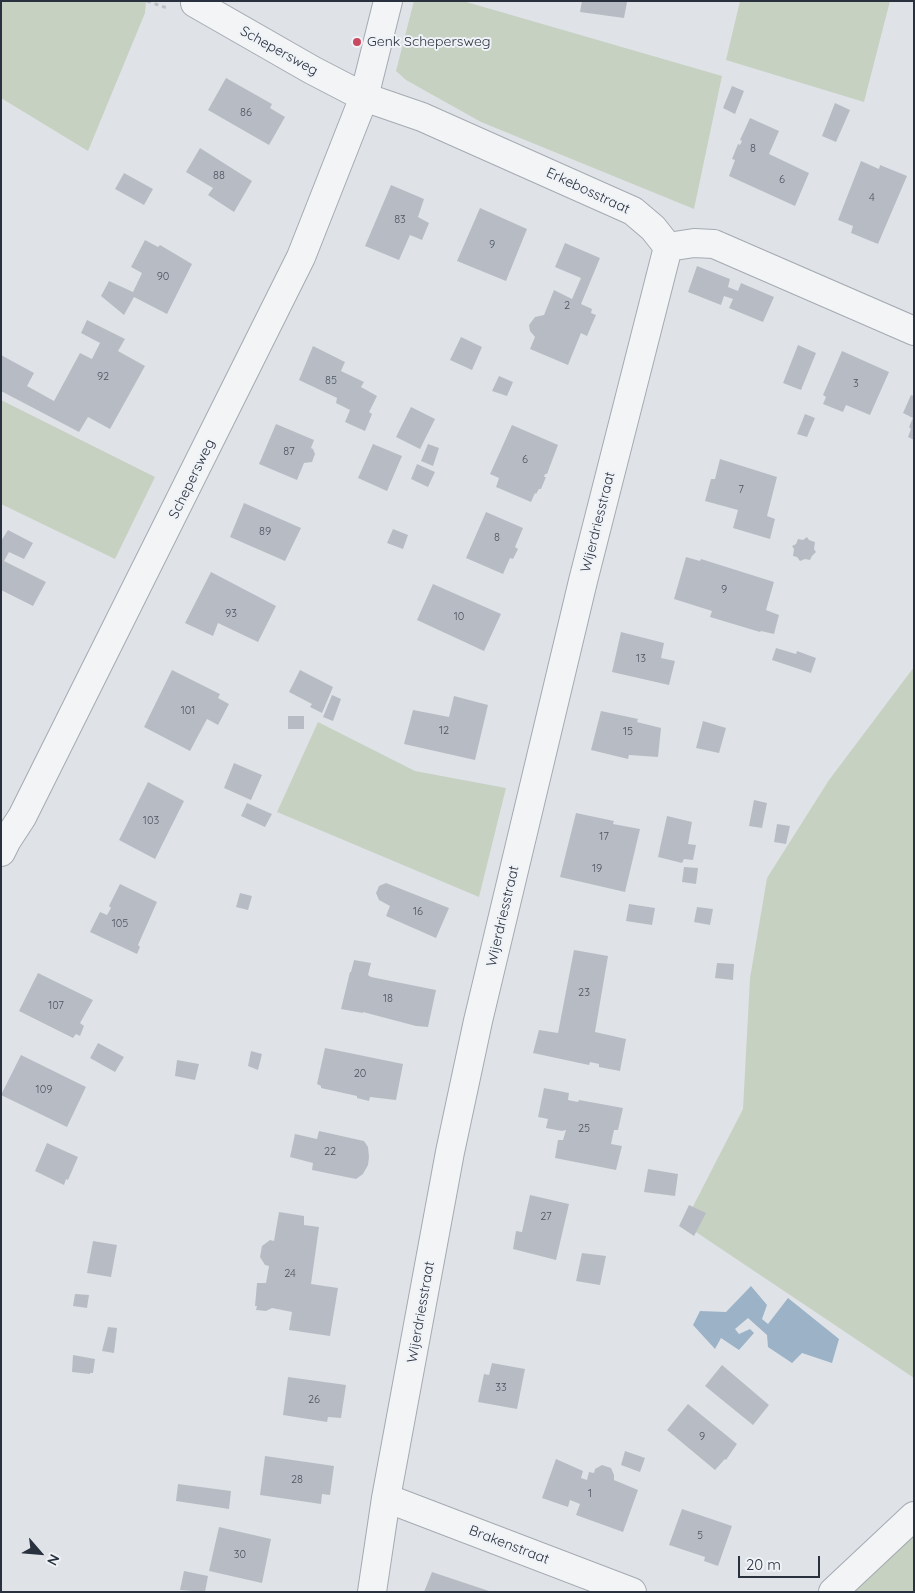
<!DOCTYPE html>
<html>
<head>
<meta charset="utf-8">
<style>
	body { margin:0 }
	#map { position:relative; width:915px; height:1593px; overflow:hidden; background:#dfe3e8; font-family:Quicksand,sans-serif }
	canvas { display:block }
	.frame { position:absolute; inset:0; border:2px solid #29313e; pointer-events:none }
	.north { position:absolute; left:15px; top:1528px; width:50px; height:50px; -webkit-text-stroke:4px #eff2f6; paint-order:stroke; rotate:117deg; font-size:14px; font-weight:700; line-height:20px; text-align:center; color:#29313e }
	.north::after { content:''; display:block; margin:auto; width:18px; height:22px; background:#29313e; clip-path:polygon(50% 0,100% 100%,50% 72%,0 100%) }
	.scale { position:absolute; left:738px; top:1556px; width:82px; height:22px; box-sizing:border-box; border:2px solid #29313e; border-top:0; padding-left:6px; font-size:15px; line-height:18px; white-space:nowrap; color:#29313e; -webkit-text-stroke:4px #eff2f6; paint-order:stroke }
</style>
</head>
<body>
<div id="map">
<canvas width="915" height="1593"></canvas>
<div class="frame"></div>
<div class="north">N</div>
<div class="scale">20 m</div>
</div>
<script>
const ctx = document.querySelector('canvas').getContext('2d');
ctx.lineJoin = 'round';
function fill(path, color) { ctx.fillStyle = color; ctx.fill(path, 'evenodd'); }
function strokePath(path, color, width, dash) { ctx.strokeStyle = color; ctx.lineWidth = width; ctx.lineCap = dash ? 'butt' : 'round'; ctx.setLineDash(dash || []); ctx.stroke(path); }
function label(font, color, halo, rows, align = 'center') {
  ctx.font = font + ' Quicksand,sans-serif'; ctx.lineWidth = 4; ctx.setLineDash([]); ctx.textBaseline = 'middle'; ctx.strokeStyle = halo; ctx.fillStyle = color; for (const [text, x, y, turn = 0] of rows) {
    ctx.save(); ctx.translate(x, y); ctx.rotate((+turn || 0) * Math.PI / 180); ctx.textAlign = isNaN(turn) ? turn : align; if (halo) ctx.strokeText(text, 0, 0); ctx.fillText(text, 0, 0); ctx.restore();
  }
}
fill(new Path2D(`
	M1,1H146L145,13L88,151L1,98Z
	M414,1H463L722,76L694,209L481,122L406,80L396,71Z
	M740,1H890L864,102L726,60Z
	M1,400L155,477L115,559L1,504Z
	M914,667V1378L684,1224L743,1109L750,978L767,878L829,780Z
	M318,722L415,771L506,788L479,897L277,812Z
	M914,1526V1592H845Z`), '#c6d1c1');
fill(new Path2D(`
	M751,1286L767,1305L762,1319L768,1324L788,1298L839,1339L832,1363L802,1353L792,1363L768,1347L767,1335L748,1318L735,1329L739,1334L750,1329L754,1333L739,1350L721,1338L715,1349L693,1325L700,1311L726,1312Z`), '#9cb2c7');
fill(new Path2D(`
	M582,1L627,2L624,18L580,12Z
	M226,78L272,104L270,108L285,117L269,145L208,110Z
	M732,86L744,91L735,114L723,108Z
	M835,103L850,110L836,142L822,136Z
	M750,118L779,131L769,154L809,173L795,206L729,176L735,160L732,159L738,144L740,145L742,141L740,140Z
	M200,148L252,181L234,212L208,195L213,188L186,172Z
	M861,161L879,169L880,165L907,176L878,244L851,233L853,226L838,220Z
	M124,173L153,189L144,205L115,189Z
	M391,185L424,199L418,217L429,223L422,240L410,235L399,260L365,246Z
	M480,208L527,229L506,281L457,261Z
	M145,240L158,247L160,245L192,264L167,314L134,297L124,315L101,296L109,281L133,292L142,273L131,267Z
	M565,243L600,258L581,304L592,309L591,313L596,315L587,336L581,333L568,365L530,349L535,337L530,331L529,325L535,317L544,315L554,290L572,299L581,278L555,267Z
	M697,266L730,279L728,287L738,291L741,283L774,297L763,322L729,308L733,299L724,296L721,305L688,292Z
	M87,320L125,339L118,351L145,366L110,429L88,417L79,432L1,391V355L34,373L27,386L54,401L80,353L92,359L100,343L81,333Z
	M461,337L482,347L472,370L450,360Z
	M798,345L816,353L801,390L783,383Z
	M313,346L345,362L341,371L364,382L361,387L377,396L369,412L372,414L365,431L345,422L350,410L336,403L337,398L299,380Z
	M842,351L889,372L870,415L846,405L843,412L823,404L826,397L823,395Z
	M499,376L513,382L507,396L492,391Z
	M911,395L914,396V440L908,437L911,429L909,427L913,418L903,413Z
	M411,407L435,419L420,449L396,437Z
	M805,414L815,418L807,437L797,434Z
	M276,424L314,440L311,448L313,449L315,454L312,462L304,463L297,480L259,464Z
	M512,425L558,445L547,474H545L544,477H546L541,489H539L536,494L535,493L531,502L496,487L499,478L490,474Z
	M373,444L402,456L387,491L358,478Z
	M428,444L439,448L433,466L421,461Z
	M720,459L777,477L767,516L775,519L770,539L733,528L738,510L705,501L711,479H715Z
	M417,464L435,472L428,487L411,479Z
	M244,503L301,528L285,561L230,537Z
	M486,512L523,528L515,547L518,549L513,559L510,558L503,574L466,558Z
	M393,529L408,535L403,549L387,543Z
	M8,530L33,543L24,559L9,552L4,561L46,582L33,606L1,590V541Z
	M807,537L809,540L815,542L814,549L816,552L812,556L810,560L805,559L800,561L797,557L793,556L794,549L792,546L796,544L798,539L803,540Z
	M686,557L700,561L701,559L774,582L766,610L779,615L774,634L761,631L760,632L710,617L712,611L674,599Z
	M211,572L276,606L258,642L218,623L213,636L185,623Z
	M433,584L501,614L484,651L417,620Z
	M621,632L664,643L661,658L675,661L669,685L612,672Z
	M776,648L796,654L797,651L816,658L811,673L772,660Z
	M172,670L220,694L218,698L229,704L218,725L207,719L190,751L144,727Z
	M300,670L333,687L322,713L310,707L312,704L289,692Z
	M332,695L341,699L333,721L323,717Z
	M454,696L488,705L475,760L404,744L413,710L449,717Z
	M601,711L638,719L637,722L661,728L658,757L629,755L628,759L591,750Z
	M288,716H304V729H288Z
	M703,721L726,728L719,753L696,748Z
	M234,763L262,775L251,800L224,788Z
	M148,782L184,801L155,859L119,840Z
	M754,800L767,803L762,828L749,826Z
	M247,803L272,814L265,827L241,816Z
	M576,813L614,821L613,824L640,829L625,892L560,877Z
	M667,816L692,822L688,844L696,845L693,860L684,859L682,863L658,857Z
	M777,824L790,826L786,844L774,842Z
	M684,867L698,868L696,884L682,882Z
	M386,883L449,908L436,938L386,916L390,906L379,900L376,893L379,886Z
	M120,884L157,902L138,945L140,947L137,954L90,932L100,912L107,915L111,908L109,906Z
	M240,893L252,896L248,910L236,907Z
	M629,904L655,908L652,925L626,921Z
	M697,907L713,909L710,925L694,922Z
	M574,950L608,956L595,1032L626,1039L620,1071L599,1067V1064L590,1062L589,1065L533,1053L539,1030L558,1033Z
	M354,960L371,963L368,975L371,977L436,990L428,1027L416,1026L363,1012V1013L341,1009L350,972H351Z
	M717,963L734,964L733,980L715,978Z
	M38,973L93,1000L80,1023L84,1026L80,1036L76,1034L73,1038L19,1011Z
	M98,1043L124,1057L115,1072L90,1058Z
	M325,1048L403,1064L396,1100L370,1097L369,1101L357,1098V1096L321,1088V1086L317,1084Z
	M251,1051L262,1054L258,1070L248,1066Z
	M21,1055L86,1087L67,1127L1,1095Z
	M177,1060L199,1064L195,1080L175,1076Z
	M544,1088L569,1093L568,1100L578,1102L579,1100L623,1108L618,1130H614L611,1144L622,1146L616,1170L555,1158L558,1140H563L566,1130L562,1131L546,1128L548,1119L538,1117Z
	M319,1131L364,1141L368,1147L369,1157L368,1165L363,1174L356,1179L312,1170L313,1163L290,1157L295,1134L317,1139Z
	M47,1143L78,1157L68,1180L66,1179L64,1185L35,1171Z
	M648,1169L678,1174L675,1196L644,1192Z
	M530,1195L569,1204L556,1260L513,1249L516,1231L522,1232Z
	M689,1205L706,1213L694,1236L679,1226Z
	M279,1212L304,1216V1225L319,1227L311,1284L338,1288L330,1336L289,1330L292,1312L272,1308L266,1311L256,1310L257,1306H255L257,1283H266L269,1266L265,1265L260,1257L262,1246L270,1240L274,1241Z
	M93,1241L117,1245L111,1277L87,1273Z
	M582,1253L606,1256L600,1285L576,1281Z
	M75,1294L89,1295L87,1308L73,1306Z
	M108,1327L117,1328L114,1353L102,1351Z
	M73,1355L95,1359L93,1373H90V1374L72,1372Z
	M492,1363L525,1369L517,1409L478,1402L484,1374L489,1375Z
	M722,1365L769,1405L753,1425L705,1386Z
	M288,1377L346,1385L341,1418L328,1417L327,1422L283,1415Z
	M688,1404L737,1444L726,1460L725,1459L715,1470L667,1430Z
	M625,1451L645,1458L640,1472L621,1465Z
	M265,1456L334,1466L330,1495L322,1494L321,1504L260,1495Z
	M556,1459L583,1471L581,1478L587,1480L589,1472L594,1473L595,1469L602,1465L611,1468L614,1475V1480L638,1490L623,1532L576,1515L580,1504L570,1500L568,1507L542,1498Z
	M178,1484L231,1491L229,1509L176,1501Z
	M682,1509L732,1526L718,1566L704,1561L705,1557L669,1545Z
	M219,1527L271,1539L262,1583L209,1571Z
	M184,1571L208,1576L205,1592L180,1590Z
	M432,1572L489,1591V1592H424Z`), '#b7bcc4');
const minor = new Path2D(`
	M195,3L312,70L364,97L422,117L633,211L653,228L668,247
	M668,247L694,243L714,244L914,331
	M1,852L7,840L22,817L301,257L364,97L388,1
	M386,1498L632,1592
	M372,1592L386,1498L450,1152L478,1021L583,581L668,247
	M833,1592L914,1516`);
strokePath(minor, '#a5aab2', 30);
strokePath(new Path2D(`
	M147,1L167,8`), '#bec1c6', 3, [4, 4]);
strokePath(minor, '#f2f4f6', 28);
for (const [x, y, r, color] of [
	[357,42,5,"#c84961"]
]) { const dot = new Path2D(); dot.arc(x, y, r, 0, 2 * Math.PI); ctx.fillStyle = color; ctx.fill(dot); strokePath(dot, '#eff2f6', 2); }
label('11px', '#4c5460', null, [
	["86",246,113],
	["8",753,149],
	["88",219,176],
	["6",782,180],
	["4",872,198],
	["83",400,220],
	["9",492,245],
	["90",163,277],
	["2",567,306],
	["92",103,377],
	["85",331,381],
	["3",856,384],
	["87",289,452],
	["6",525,460],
	["7",741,490],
	["89",265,532],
	["8",497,538],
	["9",724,590],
	["93",231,614],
	["10",459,617],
	["13",641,659],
	["101",188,711],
	["12",444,731],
	["15",628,732],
	["103",151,821],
	["17",604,837],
	["19",597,869],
	["16",418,912],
	["105",120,924],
	["23",584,993],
	["18",388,999],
	["107",56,1006],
	["20",360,1074],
	["109",44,1090],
	["25",584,1129],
	["22",330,1152],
	["27",546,1217],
	["24",290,1274],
	["33",501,1388],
	["26",314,1400],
	["9",702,1437],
	["28",297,1480],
	["1",590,1494],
	["5",700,1536],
	["30",240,1555]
]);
label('14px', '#29313e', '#eff2f6', [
	["Genk Schepersweg",367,42]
], 'left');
label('14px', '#29313e', '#eff2f6', [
	["Schepersweg",279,51,29],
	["Erkebosstraat",588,191,25],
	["Schepersweg",192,479,-64],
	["Wijerdriesstraat",598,522,-76],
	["Wijerdriesstraat",503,916,-77],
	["Wijerdriesstraat",421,1312,-80],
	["Brakenstraat",509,1545,21]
]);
</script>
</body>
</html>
